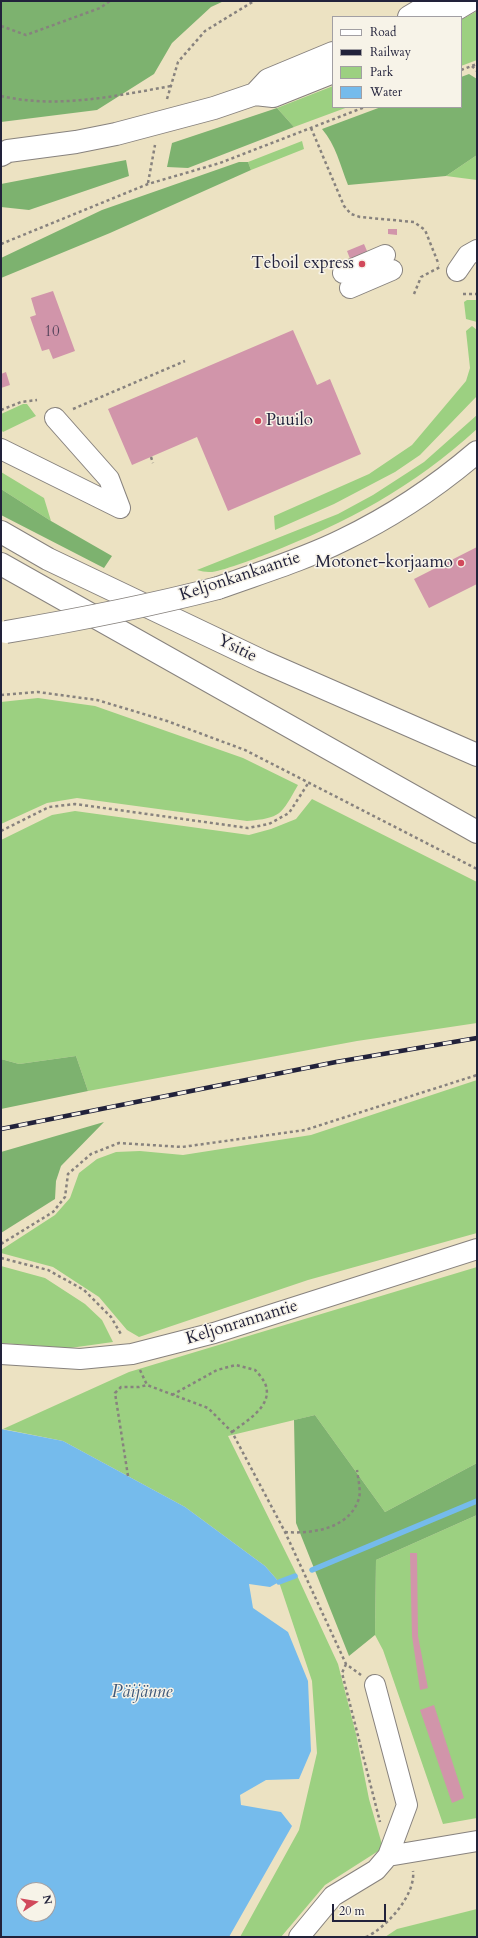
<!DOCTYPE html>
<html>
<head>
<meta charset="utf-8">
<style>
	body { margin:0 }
	#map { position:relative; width:478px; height:1938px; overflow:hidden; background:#ece2c2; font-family:Cardo,serif }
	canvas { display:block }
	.frame { position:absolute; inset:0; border:2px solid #22223b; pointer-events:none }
	.legend { position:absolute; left:332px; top:16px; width:130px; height:92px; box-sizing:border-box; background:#f7f3e8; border:1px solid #a29fa3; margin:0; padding:5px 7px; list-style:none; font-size:12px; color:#22223b }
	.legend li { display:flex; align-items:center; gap:8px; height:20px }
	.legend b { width:20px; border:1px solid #a29fa3 }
	.north { position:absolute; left:16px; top:1882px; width:40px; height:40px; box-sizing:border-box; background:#f7f3e8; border:1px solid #a29fa3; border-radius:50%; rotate:78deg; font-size:11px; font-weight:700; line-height:16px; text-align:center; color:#22223b }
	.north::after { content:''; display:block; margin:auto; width:14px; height:18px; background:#d1495b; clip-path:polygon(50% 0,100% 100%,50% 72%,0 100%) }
	.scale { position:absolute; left:332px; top:1904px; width:54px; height:18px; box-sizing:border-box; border:2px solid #22223b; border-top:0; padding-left:5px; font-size:12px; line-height:14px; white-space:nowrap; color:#22223b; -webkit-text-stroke:3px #f7f3e8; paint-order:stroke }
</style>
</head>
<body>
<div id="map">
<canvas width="478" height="1938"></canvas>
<div class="frame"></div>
<ul class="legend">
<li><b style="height:5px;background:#fff"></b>Road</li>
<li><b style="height:5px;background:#22223b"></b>Railway</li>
<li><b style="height:11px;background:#9cd081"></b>Park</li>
<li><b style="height:11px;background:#75bbec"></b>Water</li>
</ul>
<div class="north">N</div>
<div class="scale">20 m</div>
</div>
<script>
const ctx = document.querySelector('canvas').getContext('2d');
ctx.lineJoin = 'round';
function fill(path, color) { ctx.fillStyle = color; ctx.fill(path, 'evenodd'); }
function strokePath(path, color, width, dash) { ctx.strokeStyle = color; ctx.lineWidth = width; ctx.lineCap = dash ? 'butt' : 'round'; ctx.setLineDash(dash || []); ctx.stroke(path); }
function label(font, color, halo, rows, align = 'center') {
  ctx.font = font + ' Cardo,serif'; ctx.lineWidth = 3; ctx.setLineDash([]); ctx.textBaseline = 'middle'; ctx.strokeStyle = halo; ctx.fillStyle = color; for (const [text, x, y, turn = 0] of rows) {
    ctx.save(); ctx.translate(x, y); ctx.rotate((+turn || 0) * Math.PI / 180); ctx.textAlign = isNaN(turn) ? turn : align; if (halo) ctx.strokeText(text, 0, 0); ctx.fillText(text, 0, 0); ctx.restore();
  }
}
fill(new Path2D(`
	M477,11V60L461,66V20Z
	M333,86V107H348L294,127L277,108Z
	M302,141L304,149L251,170L248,162Z
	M477,155V180L446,176Z
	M467,300H477V322L466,319L464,302Z
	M472,326L477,330V396L420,455L395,472L334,504L275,530L274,516L369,474L412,445L466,381L470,368L466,331Z
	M23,404H27L36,416L3,432L1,430V414Z
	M477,415V429C412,488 348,522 267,554C256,558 218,573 209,572C205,572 201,571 197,570L338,514L373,495L424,462Z
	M1,472L44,498L51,521L1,489Z
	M38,698L95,706L243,758L298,785C281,815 281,818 247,821L77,798L47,803L1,824V702Z
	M312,799L477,882V1023L357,1041L88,1091L76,1056L19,1064L1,1059V840L52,815L75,811L249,835L271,829L296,819Z
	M477,1080V1233L308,1280L139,1337L127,1330L99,1297L53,1267L1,1253V1250L55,1215L70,1198L79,1173L97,1159L116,1152L140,1151L183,1155L311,1135Z
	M1,1266L45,1278L85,1304L102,1320L113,1342L70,1348L1,1343Z
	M477,1267V1463L385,1512L315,1415L228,1436L294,1569L338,1664L356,1734L369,1799L383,1848L325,1885L281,1937H240L299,1830L317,1753L312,1681L279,1582L265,1566L185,1507L63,1441L3,1429L129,1372Z
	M477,1515V1818L443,1824L383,1650L375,1635L376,1560Z
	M477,1909V1937H385L397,1929Z`), '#9cd081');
fill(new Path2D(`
	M1,1H224L211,7L172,43L154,74L97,110L1,122Z
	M469,74L477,79V155L446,176L348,185C340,165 336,145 322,129L381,107H461V77Z
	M277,108L294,127L188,168L167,167L172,143Z
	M126,160L129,176L29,210L1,207V184Z
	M239,162H248L251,170L110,233L1,278V258L102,210Z
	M1,489L51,521L112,556L104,568L1,515Z
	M76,1056L88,1091L1,1109V1059L19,1064Z
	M104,1122L61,1166L56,1181L55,1199L1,1233V1152Z
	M315,1415L385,1512L477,1463V1515L376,1560L375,1635L349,1656L296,1523L294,1420Z`), '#7db26f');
fill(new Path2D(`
	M1,1429L63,1441L185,1507L265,1566L279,1582L270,1587L249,1584L253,1608L288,1632L308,1681L311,1751L299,1779L266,1780L240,1795L241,1805L281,1812L292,1826L229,1937H1ZM24,1890H48V1914H24Z`), '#75bbec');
strokePath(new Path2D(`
	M312,1570L477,1501
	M279,1582L295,1576`), '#75bbec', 5.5);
fill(new Path2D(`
	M388,229H397V235L388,234Z
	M364,244L379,279L361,287L347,251Z
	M53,291L75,351L53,359L49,349L42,351L30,317L36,315L31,298Z
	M293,330L317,385L330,379L361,454L228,511L197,437L132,465L108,409Z
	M6,372L10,385L1,388V374Z
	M477,547V584L429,608L414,579Z
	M410,1553H417L418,1636L428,1688L420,1690L412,1636Z
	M434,1705L464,1798L452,1803L420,1710Z`), '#d195aa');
const minor = new Path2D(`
	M457,271L468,255L477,250
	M343,273L385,255
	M350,288L392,270
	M55,418L109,479L120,508
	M1,449L120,508
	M1,1354L80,1359L132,1354L214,1333L477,1249
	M375,1685L407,1805L388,1856
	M299,1937L333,1896L376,1870L388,1856L477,1841`);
const major = new Path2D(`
	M218,588C259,573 303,560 343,540C391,517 436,487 477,452`);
const highway = new Path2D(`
	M409,17L436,1
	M443,17L470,1
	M255,94L268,80L333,53
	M1,155L8,151L76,142L116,134L214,108L255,94L273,96L333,72
	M1,532L48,559L262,661L477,755
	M1,564L477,832`);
strokePath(minor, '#87827e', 22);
strokePath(major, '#87827e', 24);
strokePath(highway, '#87827e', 24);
strokePath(new Path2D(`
	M1,26L26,35L100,8L110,1
	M472,66L477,71
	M461,70L477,64
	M1,96C57,109 116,96 171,86
	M167,99L178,62L205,31L254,1
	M311,128L344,206L351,214L360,217L414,222L425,230L439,265
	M148,183L155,145
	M1,244L148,184L220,163L365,107
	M414,294L421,277L440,267
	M463,294H477
	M73,409L185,361
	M1,410L21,402L37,400
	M151,457L153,463
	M1,695L38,692L97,700L167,721L245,750L477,869
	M1,831L49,807L75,804L248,828L269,824L289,813L309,782
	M1,1244L53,1212L65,1197L68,1174L91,1154L119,1143L182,1147L305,1130L477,1075
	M1,1258L48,1270L84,1290L111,1317L122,1336
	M140,1370L147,1385L208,1408L232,1432L285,1532L346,1664L361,1675
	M172,1395L217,1370L236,1365L255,1370C259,1374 264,1380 266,1386C272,1407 246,1421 232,1432
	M128,1476L115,1393L121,1387H139L147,1385
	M285,1532C312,1534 350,1529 359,1498C361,1491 358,1478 357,1470
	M346,1664L342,1673L380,1822
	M366,1937C386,1928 416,1895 413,1871`), '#87827e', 2.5, [3, 3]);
strokePath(minor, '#fff', 20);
strokePath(major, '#fff', 22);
strokePath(highway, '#fff', 22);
const rail = new Path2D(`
	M1,1129L336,1062L477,1038`);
strokePath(rail, '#22223b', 4.5);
strokePath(rail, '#f7f3e8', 3, [9]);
const majorBridge = new Path2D(`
	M6,632C77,620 148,606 218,588`);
strokePath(majorBridge, '#87827e', 24, []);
strokePath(majorBridge, '#fff', 22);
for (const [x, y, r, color] of [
	[362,264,4,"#d1495b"],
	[258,421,4,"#d1495b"],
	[461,563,4,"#d1495b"]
]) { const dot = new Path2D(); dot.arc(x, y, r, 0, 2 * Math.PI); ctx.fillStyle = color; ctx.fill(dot); strokePath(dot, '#f7f3e8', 1.5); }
label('15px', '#4e3f57', null, [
	["10",52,333]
]);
label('17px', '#22223b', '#f7f3e8', [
	["Teboil express",354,264],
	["Puuilo",266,421,"left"],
	["Motonet-korjaamo",453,563]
], 'right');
label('17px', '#22223b', '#f7f3e8', [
	["Keljonkankaantie",240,577,-18],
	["Ysitie",237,649,26],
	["Keljonrannantie",242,1323,-17]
]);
label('italic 18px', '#3f5879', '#f7f3e8', [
	["Päijänne",142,1693]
]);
</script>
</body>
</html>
